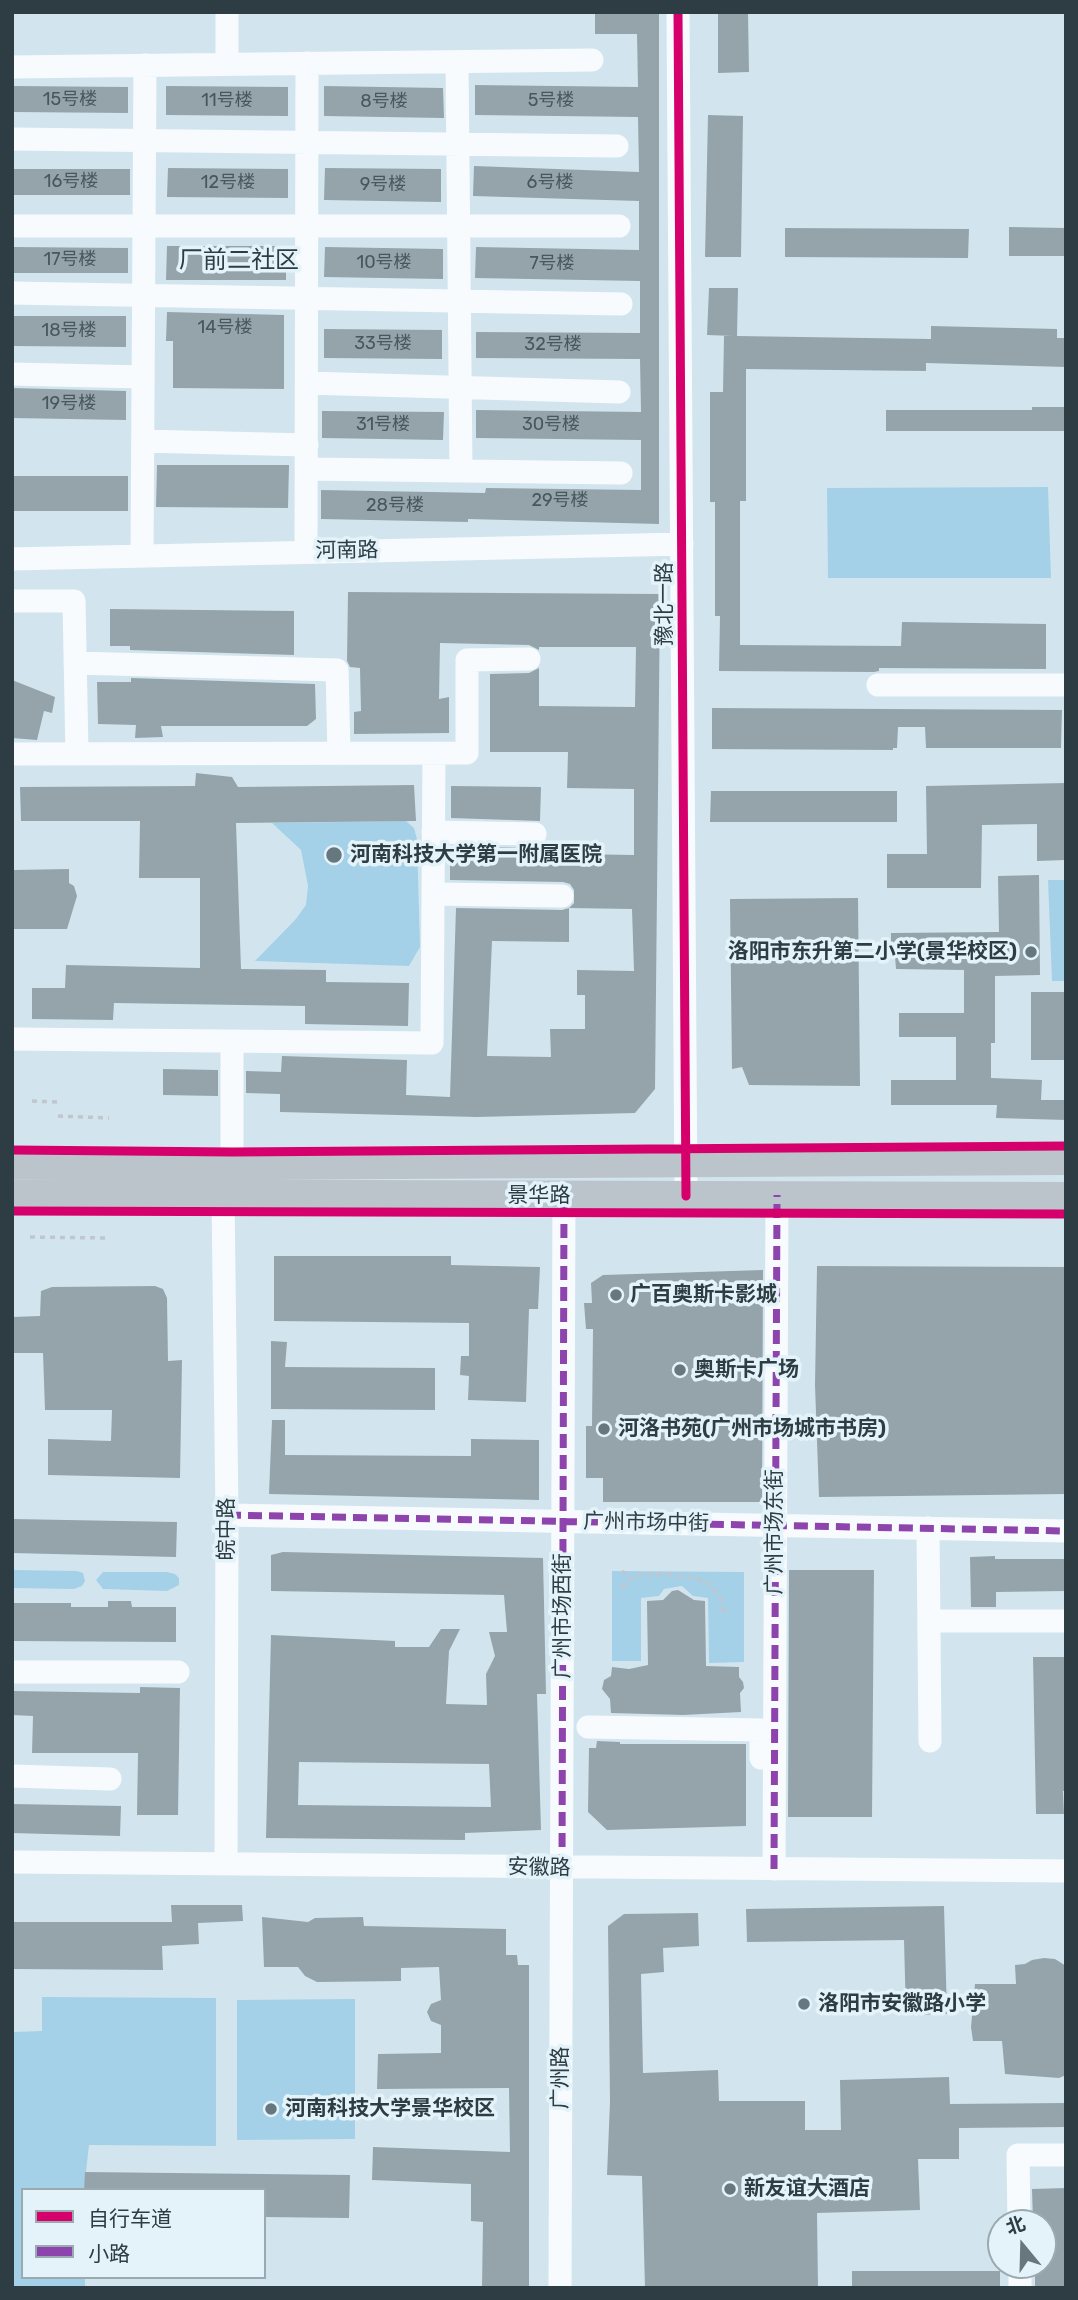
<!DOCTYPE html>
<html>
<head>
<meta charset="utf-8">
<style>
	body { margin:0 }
	#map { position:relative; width:1078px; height:2300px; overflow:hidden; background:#d2e5ef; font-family:Rubik,"Noto Sans SC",sans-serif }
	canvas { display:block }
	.frame { position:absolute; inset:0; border:14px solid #2e3c44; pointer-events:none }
	.legend { position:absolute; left:21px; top:2188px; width:245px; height:91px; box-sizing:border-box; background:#e4f3fa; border:2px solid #9baab1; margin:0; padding:9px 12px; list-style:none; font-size:21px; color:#2e3c44 }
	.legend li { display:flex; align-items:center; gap:14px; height:35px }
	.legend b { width:35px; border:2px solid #9baab1 }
	.north { position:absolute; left:987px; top:2209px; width:70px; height:70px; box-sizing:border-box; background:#e4f3fa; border:2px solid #9baab1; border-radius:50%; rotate:341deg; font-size:19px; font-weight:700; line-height:28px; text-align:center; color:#2e3c44 }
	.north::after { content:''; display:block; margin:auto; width:24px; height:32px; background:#677780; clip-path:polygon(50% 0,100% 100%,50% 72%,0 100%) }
</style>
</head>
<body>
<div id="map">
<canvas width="1078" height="2300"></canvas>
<div class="frame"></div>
<ul class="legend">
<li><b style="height:9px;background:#d6006c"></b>自行车道</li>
<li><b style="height:9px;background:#8e44ad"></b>小路</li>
</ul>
<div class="north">北</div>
</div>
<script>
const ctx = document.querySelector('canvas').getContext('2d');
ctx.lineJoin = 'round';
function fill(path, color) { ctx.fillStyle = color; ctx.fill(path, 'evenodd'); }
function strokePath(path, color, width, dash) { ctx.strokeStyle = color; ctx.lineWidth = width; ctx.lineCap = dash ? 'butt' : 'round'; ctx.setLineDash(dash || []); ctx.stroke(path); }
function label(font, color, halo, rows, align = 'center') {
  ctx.font = font + ' Rubik,"Noto Sans SC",sans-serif'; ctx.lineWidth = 7; ctx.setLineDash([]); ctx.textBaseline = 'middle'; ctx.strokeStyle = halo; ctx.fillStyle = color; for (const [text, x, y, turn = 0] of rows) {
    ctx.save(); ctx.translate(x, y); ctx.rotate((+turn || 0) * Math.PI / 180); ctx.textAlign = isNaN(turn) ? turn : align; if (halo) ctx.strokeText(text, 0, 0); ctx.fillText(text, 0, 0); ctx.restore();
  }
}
fill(new Path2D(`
	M1048,487L1051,578H828L827,488Z
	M406,821L414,828L417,839L420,947L409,966L255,961L295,920L306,905L308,886L301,850L272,823Z
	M1048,880H1066V981H1052Z
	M12,1570L77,1571L83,1573L85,1581L82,1586L74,1589L12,1588Z
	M612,1571L744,1572V1662L709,1663L708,1598L693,1596L682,1586L664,1589L659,1596L641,1598V1661H612Z
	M103,1572H167L175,1574L179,1578V1585L167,1591L103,1589L96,1580Z
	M42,1997L216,1998V2146L89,2145L84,2190H23V2277H85V2288H12V2032L42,2031Z
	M355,1999V2139L237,2140V2000Z`), '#a4d1e8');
fill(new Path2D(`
	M595,12H659V524L468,519V522L321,519V490L485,493L486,488L641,490V440L476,438V410L641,412L640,359L476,358V332L640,333V281L475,278L476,247L639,250V201L473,196L474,166L639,172L638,117L475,115V85L638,87L637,34H595Z
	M718,12H748L749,72L718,73Z
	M12,86L128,87V113L12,112Z
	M166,86L288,87V116L166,115Z
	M324,86L443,88L444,118L324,116Z
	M708,115L743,116L741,257H705Z
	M168,168L288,169V198L167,197Z
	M325,168L441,169V202L324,200Z
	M12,169H130V195H12Z
	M1009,227L1066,228V256H1009Z
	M785,228L969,229L968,258L785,257Z
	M167,246H286V280H166Z
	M12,247L128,248V273H12Z
	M325,247L443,249V279L324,277Z
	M709,288H738L737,336L931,339V326L1057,329V338H1066V367L926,363V371L746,369V501H740V645L901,646L902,622L1046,624V669L879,668V671L874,672L719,671L720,616H715V502H710V392H723L724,336H733L707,335Z
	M167,312L284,315V389L173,388V341H166Z
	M12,316H126V347L12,346Z
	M324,329L442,330V359L324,358Z
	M12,388L126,391V420L12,418Z
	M1032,407H1066V431H886V410H1032Z
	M322,411L444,412L443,440L322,438Z
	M157,465H289L288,508L156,507Z
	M12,476H128V511H12Z
	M348,592L660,594L655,1089L635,1113L477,1117L280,1112V1094L246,1093V1071L281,1072L282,1056L407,1060L406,1095L450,1097L456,908L562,910L569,908V942L492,941L487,1056L551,1057L550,1029H585V995H577V970L634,971L632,909L569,908L574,903V890L570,884L563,882L450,880V846L535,848L545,844H574V854L634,855V789L567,788L568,752H490V674L529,673L539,668V706L635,707L636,647H539V650L529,645L440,643L439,699L449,697V733L354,734V712L361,711L360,668L350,667L347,661Z
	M110,609L294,611V655L130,650V646H110Z
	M131,678L315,684L316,719L307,726H161L163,737L135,738L136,725L98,724L97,682H131Z
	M12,680L55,697L52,713L44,711L37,740L12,738Z
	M712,708L1062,710L1061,748H926L925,727H898L897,748H893V750L712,749Z
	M196,773L232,777L238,787L414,785L416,821L236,823L241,969L326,970V982L409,983L408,1026L305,1024V1006L114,1003L113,1020L32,1019V988H65L66,965L200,968V878H139L140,821H21L20,787L195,786Z
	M1066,783V860L1037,861V824L982,825L981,888H887V854H927L926,786Z
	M451,786L541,787L540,821L451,818Z
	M711,791H897V822H710Z
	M69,869V883L74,886L77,896L67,929H13V870Z
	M1039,875L1040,975L995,976V1043H991V1078L1042,1080L1041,1100H1066V1120L996,1118L997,1105H891V1080H956V1037H899V1013H964V970L896,969L895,956H891V933L999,932L998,876Z
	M858,898L860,1086L749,1085L742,1067L732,1069L730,899Z
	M1031,992H1066V1060H1031Z
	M163,1069L218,1070V1096L163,1095Z
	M274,1256H451V1265L540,1267L538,1309H529L526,1402L468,1400L469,1376L460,1375L461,1356H469V1323L274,1321Z
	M817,1266L1066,1267V1494L819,1497L815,1385Z
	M763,1270L762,1502H603V1478H586V1426H592L593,1329H586L584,1303H592L591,1283L603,1275Z
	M155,1286L163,1289L167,1298L168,1361L182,1360L180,1478L48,1475V1439L111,1441L112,1410H45L43,1353H12V1317L40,1316L41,1291L52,1287Z
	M271,1341L287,1342L285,1367L435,1368V1410L271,1409Z
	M272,1420H285V1455L471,1456V1439L539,1440V1500L269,1494Z
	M12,1519L177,1522L176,1557L12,1553Z
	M283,1552L543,1558L546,1694H537L541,1830L465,1833V1840L266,1838L271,1635L395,1641V1647H429L441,1629H460L449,1651L446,1704L487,1705L486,1674L495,1656L489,1632H507L504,1595L271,1591V1555ZM299,1762L489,1764L491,1807L298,1805Z
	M995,1556V1559H1066V1591L996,1592V1607H971L970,1557Z
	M789,1570H874L872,1817H788Z
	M678,1590L694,1600L705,1601L706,1666L739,1667V1677L743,1682L744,1688L740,1693L741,1712L683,1715L611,1713L610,1699L602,1689L604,1680L611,1676L612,1667L629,1669L648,1665L647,1601L663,1600L672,1591Z
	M108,1601H131L132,1607H176V1642L12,1641V1603H71V1607H108Z
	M1033,1657H1066V1791H1063L1064,1814H1036Z
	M140,1687L180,1688L178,1815H137L138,1753H32L33,1716L12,1715V1691L140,1693Z
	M597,1741L620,1742V1744H746V1826L607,1830L588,1812L589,1748H596Z
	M12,1804L121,1806L120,1836L12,1833Z
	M171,1905H242L243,1921L198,1923L199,1944L162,1946L163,1970L12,1969V1922H172Z
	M944,1906L947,2014L906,2015L904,1940L747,1942L746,1909Z
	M698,1913L699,1946L663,1948L664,1972L641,1974L643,2073L718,2070L719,2101H805V2130H841L840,2080L949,2077L950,2104L1066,2103V2127L959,2128V2159H918L920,2210L817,2213L818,2288H645L642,2176L607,2175L610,2102L608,1926L624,1914Z
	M262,1917L308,1922L315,1918L363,1917L364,1926L506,1929V1955H517L518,1965H529V2288H482L483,2222L471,2221V2184L372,2180L373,2147L510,2152L509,2088L377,2089L378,2054L441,2053V2025L431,2021L427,2012L431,2004L441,2000L439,1967L401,1968V1981L317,1982L305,1976L298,1967H264Z
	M1044,1958L1055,1959L1066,1966V2075L1059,2078L1005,2074L1002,2041H973L971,2027L975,1984H1016L1015,1965L1025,1964L1032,1960Z
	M85,2172L350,2175L349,2218L264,2217V2190H84Z
	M1066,2188V2288H1035V2265H1043V2223H1033L1032,2189Z
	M852,2271H1000V2288H852Z`), '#94a4aa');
strokePath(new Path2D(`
	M32,1101L58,1102
	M58,1116L109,1118
	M30,1237L106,1238
	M622,1571L630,1578
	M622,1588C626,1583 628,1579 634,1577C650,1571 698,1574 711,1586C720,1594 723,1606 726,1616`), '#c0c6cb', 3.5, [5, 5]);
strokePath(new Path2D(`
	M227,12V64
	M678,12L686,1196
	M457,62L461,471
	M12,67L592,60
	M12,139L617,146
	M12,226H619
	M12,293L621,304
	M12,374L143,377
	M307,383L619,392
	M143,441L307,445
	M307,469L621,473
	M306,552L307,63
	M142,556L145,65
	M12,559L682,544
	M12,601H74L77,754
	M75,663L337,670L339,753
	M878,685H1066
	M12,754L467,753V660L529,659
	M433,832L535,834
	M433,894L562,896
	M12,1039L432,1043L434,753
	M232,1042V1166
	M223,1196L227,1515L226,1863
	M227,1515L1066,1531
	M928,1528L930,1741
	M929,1621H1066
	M12,1672H178
	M588,1727L761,1730V1758
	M12,1776L110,1779
	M12,1862L1066,1871
	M774,1869L777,1195
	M1019,2223L1018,2155H1066
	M1020,2265V2288
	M560,2288L564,1196`), '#f8fbfd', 23);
strokePath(new Path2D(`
	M12,1165L232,1166L1066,1161
	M12,1193L1066,1196`), '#bcc4cb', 28);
strokePath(new Path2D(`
	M227,1515L1066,1531
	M562,1868L564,1196
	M774,1869L777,1195`), '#8e44ad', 7, [14, 7]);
strokePath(new Path2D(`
	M678,12L686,1196
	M12,1150L233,1152L1066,1146
	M12,1211L1066,1214`), '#d6006c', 9);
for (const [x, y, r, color] of [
	[334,855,9,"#677780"],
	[1031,952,7,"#677780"],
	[616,1295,7,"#677780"],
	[680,1370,7,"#677780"],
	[604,1429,7,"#677780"],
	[804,2004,7,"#677780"],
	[271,2109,7,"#677780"],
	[730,2189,7,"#677780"]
]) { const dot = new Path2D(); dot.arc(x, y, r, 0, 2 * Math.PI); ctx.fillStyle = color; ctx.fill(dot); strokePath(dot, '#e4f3fa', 2.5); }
label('18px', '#48565e', null, [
	["15号楼",70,100],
	["11号楼",227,101],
	["5号楼",551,101],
	["8号楼",384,102],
	["16号楼",71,182],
	["12号楼",228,183],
	["6号楼",550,183],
	["9号楼",383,185],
	["17号楼",70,260],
	["10号楼",384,263],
	["7号楼",552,264],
	["14号楼",225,328],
	["18号楼",69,331],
	["33号楼",383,344],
	["32号楼",553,345],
	["19号楼",69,404],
	["31号楼",383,425],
	["30号楼",551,425],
	["29号楼",560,501],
	["28号楼",395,506]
]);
label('21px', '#2e3c44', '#e4f3fa', [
	["河南路",347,551,-1],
	["豫北一路",665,604,-90],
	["景华路",539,1196],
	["广州市场中街",646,1523,1],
	["皖中路",227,1529,-90],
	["广州市场东街",775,1532,-90],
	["广州市场西街",563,1616,-90],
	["安徽路",539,1868,1],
	["广州路",561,2078,-90]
]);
label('bold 21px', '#2e3c44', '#e4f3fa', [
	["河南科技大学第一附属医院",350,855],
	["洛阳市东升第二小学(景华校区)",1017,952,"right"],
	["广百奥斯卡影城",630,1295],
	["奥斯卡广场",694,1370],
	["河洛书苑(广州市场城市书房)",618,1429],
	["洛阳市安徽路小学",818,2004],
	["河南科技大学景华校区",285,2109],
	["新友谊大酒店",744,2189]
], 'left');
label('24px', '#2e3c44', '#e4f3fa', [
	["厂前二社区",239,261]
]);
</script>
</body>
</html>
